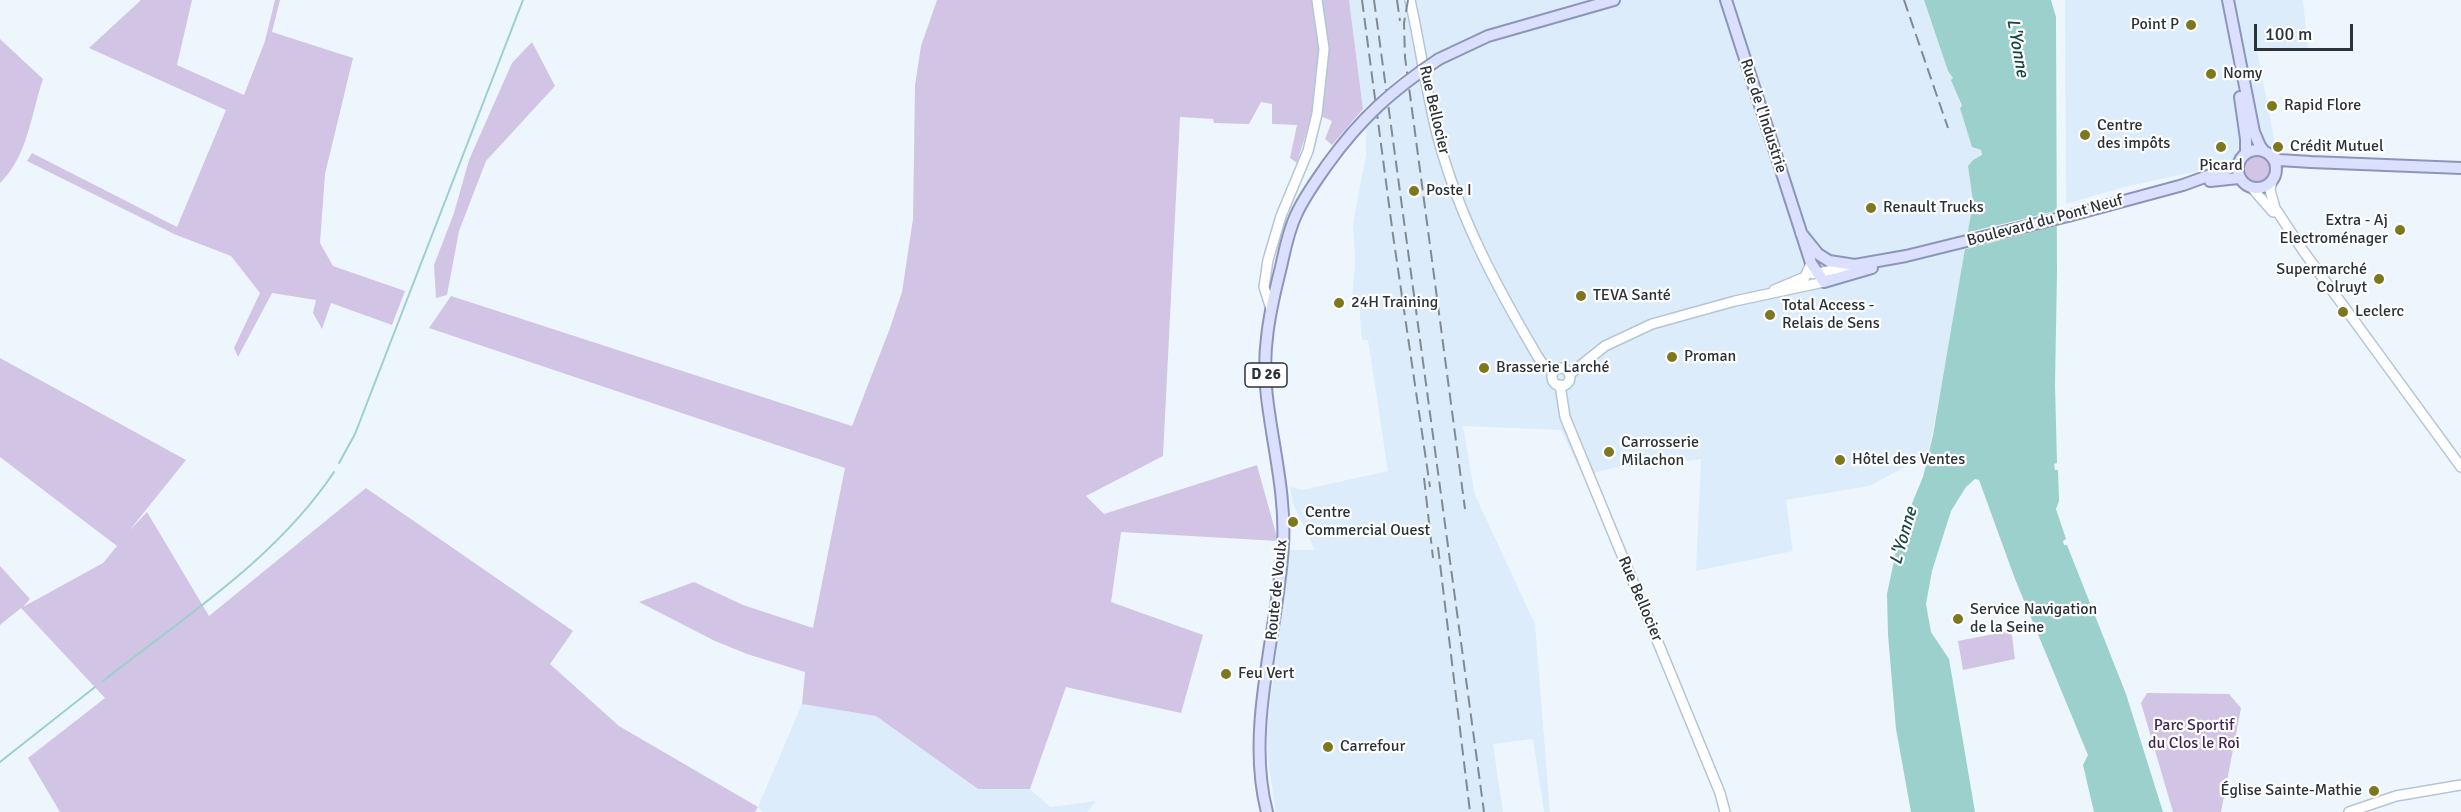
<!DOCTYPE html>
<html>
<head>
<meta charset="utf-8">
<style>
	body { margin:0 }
	#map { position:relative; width:2461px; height:812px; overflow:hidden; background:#eef6fd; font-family:Signika,sans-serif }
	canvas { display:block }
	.scale { position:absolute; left:2254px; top:24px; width:99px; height:27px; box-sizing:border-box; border:3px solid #2b3339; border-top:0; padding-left:8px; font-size:18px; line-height:21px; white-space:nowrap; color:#2b3339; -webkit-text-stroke:4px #fff; paint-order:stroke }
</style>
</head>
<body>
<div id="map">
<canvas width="2461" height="812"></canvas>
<div class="scale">100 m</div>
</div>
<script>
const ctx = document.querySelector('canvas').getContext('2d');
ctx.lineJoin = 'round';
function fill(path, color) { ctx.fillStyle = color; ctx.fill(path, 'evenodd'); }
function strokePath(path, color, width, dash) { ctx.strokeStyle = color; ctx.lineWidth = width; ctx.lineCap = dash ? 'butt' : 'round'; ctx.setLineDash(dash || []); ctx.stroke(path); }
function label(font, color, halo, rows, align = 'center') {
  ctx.font = font + ' Signika,sans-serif'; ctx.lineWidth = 4.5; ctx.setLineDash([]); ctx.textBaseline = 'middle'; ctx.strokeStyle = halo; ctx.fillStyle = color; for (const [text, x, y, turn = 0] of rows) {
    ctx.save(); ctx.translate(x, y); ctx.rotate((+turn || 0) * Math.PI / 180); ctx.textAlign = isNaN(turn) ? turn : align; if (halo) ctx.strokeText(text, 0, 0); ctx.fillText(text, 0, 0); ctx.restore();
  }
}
fill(new Path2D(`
	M1349,0H1924L1948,70L1953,78L1972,147L1981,150L1982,155L1973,160L1968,166L1973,202L1953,325L1928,455L1869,486L1786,500L1793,551L1696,571L1701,459L1660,465L1617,467L1583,476L1561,430L1463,426L1475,495L1535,624L1550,812H1544L1533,739L1493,744L1503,812H1276L1268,761L1267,728L1289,550H1315L1293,504L1290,487L1302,490L1388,471L1368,340H1362L1359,303L1352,302L1355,261L1353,224L1366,155V123L1416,82L1415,68L1402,75L1363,109Z
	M2065,0H2303L2308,48L2257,50L2277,154L2124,187L2066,204Z
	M802,704L876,716L978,789H1030L1050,807L1096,801L1087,812H763L758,807Z`), '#ddecfa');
fill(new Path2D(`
	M141,0H192L177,65L244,95L265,41L275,0H280L272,32L353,58L325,174L320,243L333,266L405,291L392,325L331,303L322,329L313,313L316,300L272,293L238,357L234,348L260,293L231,256L174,234L27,161L32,153L177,227L226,110L89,48Z
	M937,0H1349L1363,109L1332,145L1325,139L1332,121L1323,117H1311L1297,163L1290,158L1297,125L1272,124V104L1261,102L1249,124L1214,123L1213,119L1180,117L1163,456L1086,496L1104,514L1257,465L1278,541L1121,532L1111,602L1203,635L1181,713L1066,687L1030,789H978L876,716L802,704L805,672L747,654L715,641L639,602L694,582L743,605L813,628L845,468L429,328L451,296L852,426L890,328L902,292L913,219L915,85L921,46Z
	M0,39L43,79C31,114 28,156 0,183Z
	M532,42L555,86L486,161L459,231L447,295L436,298L434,265L454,213L469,160L512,63Z
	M2242 169a15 15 0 1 1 30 0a15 15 0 1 1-30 0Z
	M0,358L186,460L129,531L147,512L209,616L366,488L573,631L550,664L619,726L758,807L755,812H60L28,758L105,698L21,608L0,625V566L30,599L23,607L103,563L117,546L0,457Z
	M2009,631L2012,635L2015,659L1963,670L1958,641Z
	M2147,693L2229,694L2241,708L2221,812H2173L2141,703Z`), '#d2c4e5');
fill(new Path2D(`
	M1924,0H2051L2056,17L2057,272L2055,385L2057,463L2054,464L2055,470H2058L2059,501L2056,509L2066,539L2063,541L2064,545H2067L2126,694L2163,812H2094L2083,765L2088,755L2015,579L1979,480L1975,479L1966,487L1951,511L1932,571L1926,604L1931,632L1949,659L1975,812H1911L1896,729L1888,635L1887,594L1900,532L1923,477L1933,435L1973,202L1968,166L1973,160L1982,155L1981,150L1972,147L1960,108L1962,106L1951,80L1953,78L1948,71Z`), '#9cd0cd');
fill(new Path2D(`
	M2060,210V225L1962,250L1965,233Z`), '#eef6fd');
strokePath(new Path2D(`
	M339,463L355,434L523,0
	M103,681C184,617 276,559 334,472
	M0,762L95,687`), '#9cd0cd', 2);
const secondary = new Path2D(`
	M1410,0C1420,44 1426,90 1437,134C1458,215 1496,286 1538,357L1545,367L1554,371
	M2272,181L2270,190L2275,208L2304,252L2461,467
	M2252,188L2273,212
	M1813,274L1852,266
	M1774,290L1805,277L1811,263
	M1271,309L1264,287L1268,260L1281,216L1308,151L1317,114L1324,49L1317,0
	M1552 377a9 9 0 1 1 18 0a9 9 0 1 1-18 0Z
	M1570,374L1605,346L1652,324L1735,301L1824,282
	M1560,385L1565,417L1720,793L1725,812
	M2349,812L2396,796L2461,785`);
const primary = new Path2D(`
	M1726,0L1811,263L1824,282L1872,268
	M2228,0L2254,132L2260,146L2264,151
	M1439,59L1488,36L1614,0
	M2240,97L2246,139V153
	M2238 169a19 19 0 1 1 38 0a19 19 0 1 1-38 0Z
	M2271,156L2279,160L2311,162L2461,168
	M2210,181L2239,178
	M1801,233L1818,254L1829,261L1855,265L1906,256L2072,215L2183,185L2238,165
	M1267,812C1245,729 1278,631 1283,546C1286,495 1273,448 1267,397C1261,353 1270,310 1281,267C1285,249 1288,232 1296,215C1304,197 1316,181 1327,165`);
strokePath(secondary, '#b3c5d7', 12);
strokePath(primary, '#8d96b8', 14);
strokePath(secondary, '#fff', 9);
strokePath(primary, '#dae0fe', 10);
strokePath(new Path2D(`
	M1362,0L1393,235L1430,487
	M1374,0L1484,812
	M1397,0L1400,21
	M1408,0L1404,23L1405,57L1465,509
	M1904,0L1948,128
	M1424,478L1433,558
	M1438,547L1470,812`), '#828a91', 2, [12, 6]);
const primaryBridge = new Path2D(`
	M1327,165C1360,119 1392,90 1439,59`);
strokePath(primaryBridge, '#8d96b8', 14, []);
strokePath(primaryBridge, '#dae0fe', 10);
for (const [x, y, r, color] of [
	[2191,25,6,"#7d781d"],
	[2211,74,6,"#7d781d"],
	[2272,106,6,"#7d781d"],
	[2085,135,6,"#7d781d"],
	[2221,147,6,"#7d781d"],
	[2278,147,6,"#7d781d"],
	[1414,191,6,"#7d781d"],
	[1871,208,6,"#7d781d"],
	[2400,230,6,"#7d781d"],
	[2379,279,6,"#7d781d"],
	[1581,296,6,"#7d781d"],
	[1339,303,6,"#7d781d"],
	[2343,312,6,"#7d781d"],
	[1770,315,6,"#7d781d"],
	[1672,357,6,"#7d781d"],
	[1484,368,6,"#7d781d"],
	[1609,452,6,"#7d781d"],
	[1840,460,6,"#7d781d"],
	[1293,522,6,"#7d781d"],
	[1958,619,6,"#7d781d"],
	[1226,674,6,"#7d781d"],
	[1328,747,6,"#7d781d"],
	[2374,791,6,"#7d781d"]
]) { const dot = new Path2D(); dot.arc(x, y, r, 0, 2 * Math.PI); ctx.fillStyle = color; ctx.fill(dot); strokePath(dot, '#fff', 2); }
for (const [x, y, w] of [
	[1266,375,42]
]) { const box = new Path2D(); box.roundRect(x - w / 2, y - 12, w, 24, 4.5); ctx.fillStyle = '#fff'; ctx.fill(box); strokePath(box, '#2b3339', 1.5); }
label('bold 15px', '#2b3339', null, [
	["D 26",1266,375]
]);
label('16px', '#2b3339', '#fff', [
	["Point P",2179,25,"right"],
	["Nomy",2223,74],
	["Rapid Flore",2284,106],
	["Centre",2097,126],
	["des impôts",2097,144],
	["Crédit Mutuel",2290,147],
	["Picard",2221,166,"center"],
	["Poste I",1426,191],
	["Renault Trucks",1883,208],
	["Extra - Aj",2388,221,"right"],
	["Electroménager",2388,239,"right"],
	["Supermarché",2367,270,"right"],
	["Colruyt",2367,288,"right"],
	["TEVA Santé",1593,296],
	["24H Training",1351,303],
	["Total Access -",1782,306],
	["Relais de Sens",1782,324],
	["Leclerc",2355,312],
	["Proman",1684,357],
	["Brasserie Larché",1496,368],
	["Carrosserie",1621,443],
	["Milachon",1621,461],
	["Hôtel des Ventes",1852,460],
	["Centre",1305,513],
	["Commercial Ouest",1305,531],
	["Service Navigation",1970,610],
	["de la Seine",1970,628],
	["Feu Vert",1238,674],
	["Carrefour",1340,747],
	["Église Sainte-Mathie",2362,791,"right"]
], 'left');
label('16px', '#2b3339', '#fff', [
	["Rue Bellocier",1434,110,77],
	["Rue de l'Industrie",1763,116,72],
	["Boulevard du Pont Neuf",2045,221,-15],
	["Route de Voulx",1277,590,-84],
	["Rue Bellocier",1640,599,67]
]);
label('16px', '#3f2858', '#fff', [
	["Parc Sportif",2194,726],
	["du Clos le Roi",2194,744]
]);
label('italic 18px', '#174745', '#fff', [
	["L'Yonne",2017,48,80],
	["L'Yonne",1904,536,-74]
]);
</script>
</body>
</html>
